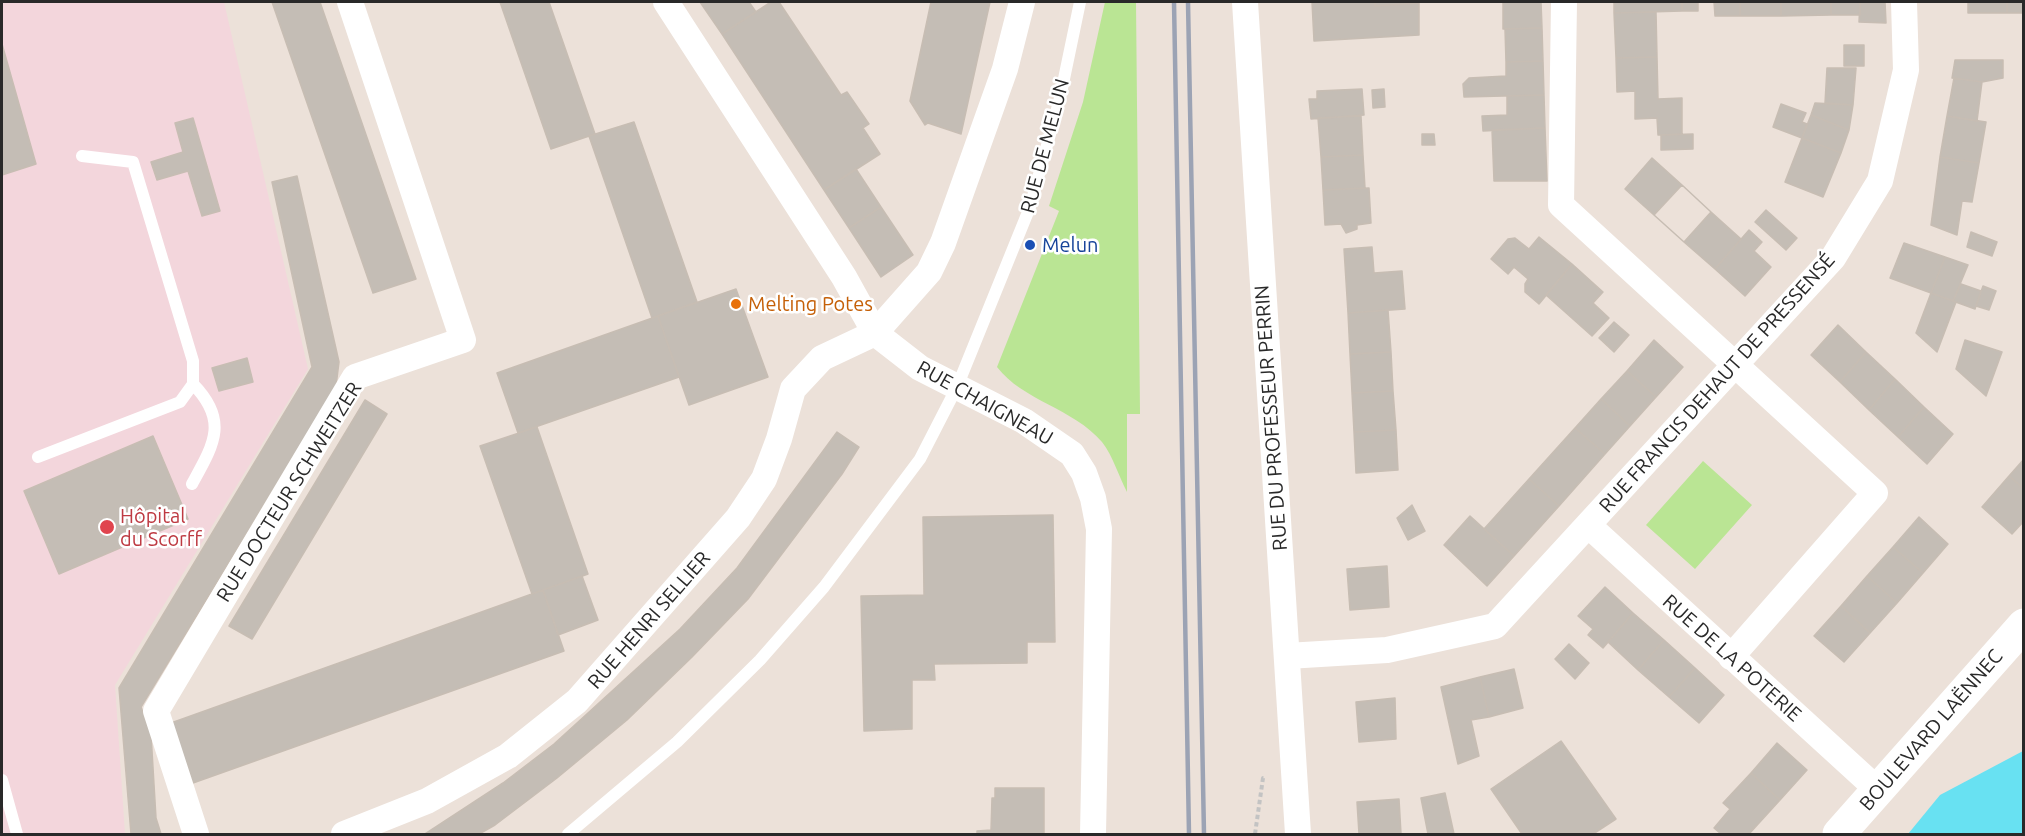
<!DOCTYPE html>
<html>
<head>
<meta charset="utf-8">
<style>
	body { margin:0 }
	#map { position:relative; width:2025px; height:836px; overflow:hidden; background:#ece1d9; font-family:Ubuntu,sans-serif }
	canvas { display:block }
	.frame { position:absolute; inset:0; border:3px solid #292929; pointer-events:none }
</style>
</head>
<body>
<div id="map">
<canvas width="2025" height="836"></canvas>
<div class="frame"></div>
</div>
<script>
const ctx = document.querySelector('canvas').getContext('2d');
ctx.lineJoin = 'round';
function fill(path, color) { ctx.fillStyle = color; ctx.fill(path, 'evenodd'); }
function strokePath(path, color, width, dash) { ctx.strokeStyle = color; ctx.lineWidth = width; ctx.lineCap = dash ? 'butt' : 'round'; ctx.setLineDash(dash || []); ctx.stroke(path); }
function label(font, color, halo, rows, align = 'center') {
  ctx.font = font + ' Ubuntu,sans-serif'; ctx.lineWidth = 5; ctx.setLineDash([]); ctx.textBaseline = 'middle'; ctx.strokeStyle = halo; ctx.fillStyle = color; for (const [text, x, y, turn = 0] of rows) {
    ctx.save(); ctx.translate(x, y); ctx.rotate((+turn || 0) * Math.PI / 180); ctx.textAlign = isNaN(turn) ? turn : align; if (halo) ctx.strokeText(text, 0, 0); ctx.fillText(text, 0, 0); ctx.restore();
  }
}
fill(new Path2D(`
	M2,2H224L308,369L115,685L125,834H2Z`), '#f3d6dc');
fill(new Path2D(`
	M1105,2H1136L1140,414H1127V492C1119,477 1113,456 1102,442C1073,408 1023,401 997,367L1059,211L1049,206L1083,102Z
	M1703,461L1752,505L1695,569L1646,525Z`), '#bae594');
fill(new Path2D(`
	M2023,751V834H1908L1940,795Z`), '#68e1f2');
const building = new Path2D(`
	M272,2H320L416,279L373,293Z
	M500,2H549L595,134L551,149Z
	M700,2H749L756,12L722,34Z
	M771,2H779L841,95L847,92L869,124L863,128L880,154L824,190L722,34Z
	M931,2H990L961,134L928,123L925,125L910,101Z
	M1312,2H1375V6L1419,3V35L1314,41Z
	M1375,2H1419V3L1375,6Z
	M1503,2H1541L1542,28L1503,29Z
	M1614,2H1682V11L1614,13Z
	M1682,2H1698V11H1682Z
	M1714,2H1740V16H1715Z
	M1740,2H1781V16H1740Z
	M1781,2H1831V15L1781,16Z
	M1831,2H1860V15H1831Z
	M1860,2H1885L1886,23L1859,22Z
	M1968,2H2007V13H1968Z
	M2007,2H2024V13H2007Z
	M1656,12L1657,57L1616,58L1614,13Z
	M1542,28L1543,61L1506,62L1505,29Z
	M2,44L36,164L2,175Z
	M1844,45H1864V66H1844Z
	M1657,57L1658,99L1682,98V134L1658,135L1657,118L1635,119V91L1617,92L1616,58Z
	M1955,60H2003V78L1982,82L1952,78Z
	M1543,61L1544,95L1464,97L1463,84L1469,78L1506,76V62Z
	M1827,68H1856L1853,105L1825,103Z
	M1954,78L1982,82L1977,121L1947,116Z
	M1362,89L1364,115L1311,119L1309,99H1317V91Z
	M1384,89L1385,107L1373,108L1372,90Z
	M1544,95L1545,128L1483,131L1482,116L1507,115V96Z
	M1815,103L1853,105L1849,130L1811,115Z
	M1781,104L1806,113L1802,122L1807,124L1802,138L1773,127Z
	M1811,115L1849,130L1841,153L1802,138Z
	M1361,116L1363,155L1321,157L1318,118Z
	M1947,116L1986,122L1979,163L1940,157Z
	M193,118L220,211L202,216L188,171L157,180L151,162L183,152L175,123Z
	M634,122L697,302L652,318L589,136Z
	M1545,128L1547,181H1494L1492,130Z
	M1422,134H1434L1435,145H1422Z
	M1693,134V149L1661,150V135Z
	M1802,138L1841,153L1823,197L1785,182Z
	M1363,155L1365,188L1323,190L1321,157Z
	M1940,157L1979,163L1972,202L1962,201L1957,235L1931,225Z
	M1652,158L1682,185L1654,215L1625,189Z
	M856,169L881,207L849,228L824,190Z
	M297,176L339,362L336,386L141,707L151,734L156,818L161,834H131L119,688L312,367L272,182Z
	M1682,185L1711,212L1684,242L1654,215Z
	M1682,185L1711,212L1684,242L1654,215Z
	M1369,188L1371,223L1357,225V229L1346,233L1341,224L1325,225L1323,190Z
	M881,207L913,255L881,277L849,228Z
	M1766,210L1797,238L1786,250L1755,222Z
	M1711,212L1741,239L1715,269L1684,242Z
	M1749,230L1762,242L1754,251L1771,267L1745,296L1715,269Z
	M1971,232L1997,242L1992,256L1967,247Z
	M1539,237L1572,264L1539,304L1525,292V284L1528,279L1514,267L1508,274L1491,259L1508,239L1515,238L1529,249Z
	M1904,243L1945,257L1931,293L1890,278Z
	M1372,247L1374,273L1402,271L1405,309L1348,313L1344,249Z
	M1945,257L1968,265L1953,301L1931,293Z
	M1572,264L1603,292L1593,303L1609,318L1592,336L1546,295Z
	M1961,284L1981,291L1975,309L1953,301Z
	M1983,286L1996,291L1989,310L1976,306Z
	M736,289L768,377L689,405L658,316Z
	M1931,293L1956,302L1937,352L1916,333Z
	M1388,310L1391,352L1350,354L1348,313Z
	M658,316L679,377L518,433L497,373Z
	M1614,322L1629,335L1614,352L1599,338Z
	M1838,325L1866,352L1840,382L1811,355Z
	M1654,340L1683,367L1656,397L1627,371Z
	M1965,340L2002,352L1986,396L1956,369Z
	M1391,352L1393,391L1352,393L1350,354Z
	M1866,352L1895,379L1869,410L1840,382Z
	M247,358L253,382L219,391L212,368Z
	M1627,371L1656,397L1630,426L1601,399Z
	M1895,379L1924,407L1898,437L1869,410Z
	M1393,391L1396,430L1354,432L1352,393Z
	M1601,399L1630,426L1605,454L1575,428Z
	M365,400L387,414L252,639L229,626Z
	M1924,407L1953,434L1927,464L1898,437Z
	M537,427L588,574L532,594L480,446Z
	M1575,428L1605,454L1559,506L1529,479Z
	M1396,430L1398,470L1356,473L1354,432Z
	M837,432L859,447L842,474L748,599L692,657L627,720L557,778L495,825L479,834H425L503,783L554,744L680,629L737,568Z
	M153,436L188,519L59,574L24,491Z
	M2024,459V489L2009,476Z
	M2009,476L2024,489V521L2012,534L1982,507Z
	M1529,479L1559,506L1514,556L1484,529Z
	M1412,505L1425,531L1408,540L1397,518Z
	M1053,515L1055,642H1027V663L934,664L935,680H912V729L864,731L861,596L924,595L923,517Z
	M1470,516L1514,556L1487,586L1444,545Z
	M1919,517L1948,544L1923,573L1893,547Z
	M1893,547L1923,573L1897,603L1867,576Z
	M1387,566L1389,607L1350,610L1347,569Z
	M582,576L598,620L558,635L543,590Z
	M1867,576L1897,603L1870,633L1841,606Z
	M1605,587L1633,613L1603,648L1588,635L1593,629L1578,616Z
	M543,590L564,651L193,783L171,723Z
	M1841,606L1870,633L1844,662L1814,636Z
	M1633,613L1664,640L1638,670L1608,642Z
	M1664,640L1695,668L1669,697L1638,670Z
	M1569,644L1589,663L1575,679L1555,659Z
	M1695,668L1724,695L1699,723L1669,697Z
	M1514,669L1523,708L1489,717L1480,677Z
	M1480,677L1489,717L1471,720L1479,756L1458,764L1441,687Z
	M1395,698L1396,739L1359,742L1356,702Z
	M1561,741L1616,819L1593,834H1522L1491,789Z
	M1777,743L1807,770L1780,800L1751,773Z
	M1751,773L1780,800L1749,834H1721L1714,828L1730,809L1723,803Z
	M995,788H1044V834H977V831L991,830L992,798H995Z
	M1445,793L1454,834H1428L1421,798Z
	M1399,799L1401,834H1359L1357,802Z`);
fill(building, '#c4bdb5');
strokePath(building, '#c7bdb3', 1.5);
strokePath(new Path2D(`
	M1255,834L1263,778H1265`), '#c3c3c3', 4, [4.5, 3]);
strokePath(new Path2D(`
	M38,457L180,402L193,384V361L133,162L82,156
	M192,484C214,444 229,421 193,384
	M2,780L17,834
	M568,834L677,742L760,660L824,587L920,459L957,387L1030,207L1060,98L1080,2`), '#fff', 12);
strokePath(new Path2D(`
	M666,2L844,277L875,333L920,368L1024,421L1072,454L1084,473L1093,498L1099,529L1093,834
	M1245,2L1298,834
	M1564,2L1561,205L1875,493L1731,657
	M1588,525L1878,790
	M1287,656L1387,650L1495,626L1833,258L1880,181L1906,70L1904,2
	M196,834L156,711L355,377L463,340L350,2
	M344,834L427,801L508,756L577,701L738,518L764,479L779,439L793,389L822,358L875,333L929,272L943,243L1005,69L1022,2`), '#fff', 26);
strokePath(new Path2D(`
	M1839,834L2024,625`), '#fff', 33);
strokePath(new Path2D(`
	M1174,2L1189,834
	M1188,2L1204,834`), '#9ca3b4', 4.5);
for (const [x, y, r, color] of [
	[1030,245,6,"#1a4fb4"],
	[736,304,6,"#e8710a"],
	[107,527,8,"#e0444e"]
]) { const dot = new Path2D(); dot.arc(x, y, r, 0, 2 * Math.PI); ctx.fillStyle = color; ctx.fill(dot); strokePath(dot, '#fff', 2); }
label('20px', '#292929', '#fff', [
	["RUE DE MELUN",1045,146,-75],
	["RUE FRANCIS DEHAUT DE PRESSENSÉ",1717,383,-48],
	["RUE CHAIGNEAU",985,403,29],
	["RUE DU PROFESSEUR PERRIN",1271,418,-94],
	["RUE DOCTEUR SCHWEITZER",289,492,-58],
	["RUE HENRI SELLIER",649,620,-49],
	["RUE DE LA POTERIE",1732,658,42],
	["BOULEVARD LAËNNEC",1931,730,-49]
]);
label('20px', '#164399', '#fff', [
	["Melun",1042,245]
], 'left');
label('20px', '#c56008', '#fff', [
	["Melting Potes",748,304]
], 'left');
label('20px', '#be3a42', '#fff', [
	["Hôpital",120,516],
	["du Scorff",120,539]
], 'left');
</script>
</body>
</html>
